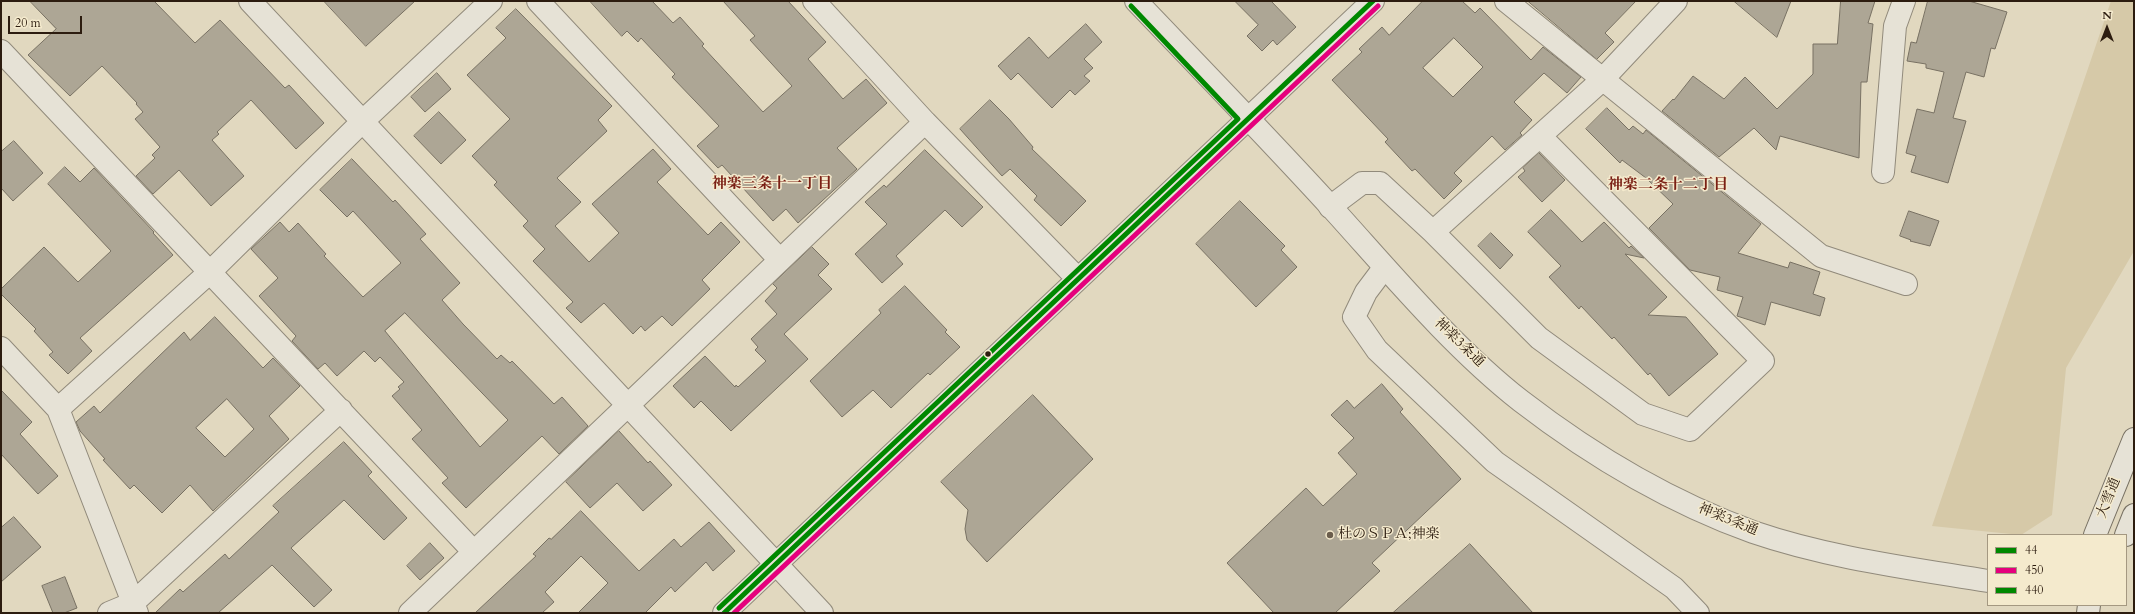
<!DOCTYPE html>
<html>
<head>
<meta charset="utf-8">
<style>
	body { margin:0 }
	#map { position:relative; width:2135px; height:614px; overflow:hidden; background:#e1d8bf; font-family:Cardo,serif }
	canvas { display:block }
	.frame { position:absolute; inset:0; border:2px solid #2c1c0f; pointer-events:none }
	.legend { position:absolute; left:1987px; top:534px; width:140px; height:72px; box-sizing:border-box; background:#f4eacd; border:1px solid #a49881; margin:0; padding:5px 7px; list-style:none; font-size:12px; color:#2c1c0f }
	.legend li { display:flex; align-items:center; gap:8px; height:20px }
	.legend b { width:20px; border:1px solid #a49881 }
	.north { position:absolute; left:2087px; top:8px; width:40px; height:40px; -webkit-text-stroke:3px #f4eacd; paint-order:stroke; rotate:0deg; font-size:11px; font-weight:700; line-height:16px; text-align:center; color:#2c1c0f }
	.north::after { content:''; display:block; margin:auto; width:14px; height:18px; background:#2c1c0f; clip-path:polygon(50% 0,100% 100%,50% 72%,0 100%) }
	.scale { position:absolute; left:8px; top:16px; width:74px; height:18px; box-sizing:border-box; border:2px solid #2c1c0f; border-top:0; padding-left:5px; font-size:12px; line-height:14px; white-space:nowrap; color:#2c1c0f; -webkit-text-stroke:3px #f4eacd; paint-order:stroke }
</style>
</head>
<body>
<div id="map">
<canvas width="2135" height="614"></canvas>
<div class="frame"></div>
<ul class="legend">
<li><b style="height:5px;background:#080"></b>44</li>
<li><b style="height:5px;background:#e5007d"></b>450</li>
<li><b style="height:5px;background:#080"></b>440</li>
</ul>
<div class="north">N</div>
<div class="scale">20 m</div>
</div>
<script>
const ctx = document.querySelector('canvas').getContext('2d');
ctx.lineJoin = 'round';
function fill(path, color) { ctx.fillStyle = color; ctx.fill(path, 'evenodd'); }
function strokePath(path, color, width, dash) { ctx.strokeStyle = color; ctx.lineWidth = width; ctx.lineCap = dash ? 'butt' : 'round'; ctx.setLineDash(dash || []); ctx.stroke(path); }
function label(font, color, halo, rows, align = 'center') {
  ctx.font = font + ' Cardo,"Noto Serif JP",serif'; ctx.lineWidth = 3; ctx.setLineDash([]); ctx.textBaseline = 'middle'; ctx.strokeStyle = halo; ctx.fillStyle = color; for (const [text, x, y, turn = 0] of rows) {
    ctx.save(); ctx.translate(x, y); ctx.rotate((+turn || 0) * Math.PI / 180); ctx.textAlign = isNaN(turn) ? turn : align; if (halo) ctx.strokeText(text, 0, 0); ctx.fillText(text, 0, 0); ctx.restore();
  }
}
fill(new Path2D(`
	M2111,1H2134V251L2066,368L2052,515L2021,535L1932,526Z`), '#d6c9a8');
const building = new Path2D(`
	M30,1H154L195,43L220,20L285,88L289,85L324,123L296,149L251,100L217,132L219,134L212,140L244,176L211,206L179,170L153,194L136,176L155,158L152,155L160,147L135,119L143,112L136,104L137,103L102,66L70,96L28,55L56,29Z
	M324,1H415L366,46Z
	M590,1H652L673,23L680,17L704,44L702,46L763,112L792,86L750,40L755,36L723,1H788L826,42L808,59L843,99L866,79L887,103L837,148L857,169L798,223L786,209L773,221L722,165L718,168L697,146L719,126L672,77L675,74L641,38L638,42L627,31L622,36Z
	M1235,1H1271L1296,27L1277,45L1273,40L1262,51L1247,36L1258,25Z
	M1423,1H1462L1475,13L1480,8L1531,60L1543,47L1581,77L1567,93L1544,73L1514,102L1532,120L1520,133L1522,135L1505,150L1492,136L1454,173L1462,181L1444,199L1415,169L1412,171L1385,142L1388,139L1332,80L1362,52L1359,49L1382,27L1389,35ZM1454,38L1483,67L1453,97L1423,68Z
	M1528,1H1636L1605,33L1614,42L1597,59Z
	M1734,1H1791L1777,37Z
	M1841,1H1875L1868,23L1873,24L1867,82H1861L1859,158L1780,136L1776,150L1754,128L1719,157L1662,111L1673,99L1674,100L1693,76L1724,99L1745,77L1777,109L1813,74V44H1837Z
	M1928,1H1969L2007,12L1995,49L1991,48L1984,77L1966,72L1953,118L1966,121L1948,183L1911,172L1916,156L1906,153L1917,109L1934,113L1944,72L1926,68V64L1907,61L1911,42L1916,43Z
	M516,9L612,106L598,120L607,131L557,178L581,202L555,226L589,262L619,233L592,204L653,149L671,169L657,182L708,235L721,222L740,242L702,280L710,289L672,326L662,316L645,331L641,326L633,334L604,303L581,323L566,308L573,302L533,261L545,249L523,226L528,221L494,185L497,182L472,156L510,119L467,75L506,38L496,28Z
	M1086,24L1102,42L1084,59L1093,68L1084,76L1090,81L1075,95L1070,90L1052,108L1018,73L1011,80L998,66L1029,37L1048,58Z
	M437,73L451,89L425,112L411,97Z
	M990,100L1009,119L1033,147L1032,149L1086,201L1061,226L1034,200L1037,196L1010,169L1002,176L960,129Z
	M1607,108L1629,130L1633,126L1643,134L1646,130L1761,224L1738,253L1788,268L1790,262L1820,272L1813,294L1825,298L1820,316L1771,302L1765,325L1737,316L1743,297L1717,290L1720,277L1690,270L1649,228L1673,204L1646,178L1622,160L1620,163L1586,129Z
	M439,112L466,140L441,164L414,136Z
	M14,141L43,173L13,201L1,188V152Z
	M925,150L983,207L962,227L945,210L896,256L903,264L882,283L855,254L887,224L865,202L884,185L886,187Z
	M1539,153L1565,180L1542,202L1518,177L1525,171L1523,168Z
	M352,159L393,202L395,200L426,234L420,239L460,283L442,300L463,324L497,359L501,355L510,363L512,361L554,404L562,397L588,426L559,454L542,436L466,508L442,483L448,478L412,439L422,430L392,396L400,389L398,387L404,382L380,357L375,362L364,351L337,376L325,363L318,369L292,341L296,336L259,296L278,278L251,249L280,222L289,232L298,223L326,254L324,256L363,297L401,263L353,211L347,217L320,190ZM405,313L508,420L480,447L385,331Z
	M65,167L80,182L94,168L154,232L153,233L173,255L80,338L92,351L68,374L49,355L53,352L34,331L36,329L1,294V289L44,247L78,282L111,251L48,184Z
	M1240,201L1285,246L1281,250L1297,267L1256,307L1196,244Z
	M1551,210L1582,242L1604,222L1629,248L1631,246L1644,258L1625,254L1667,297L1648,315L1686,317L1718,354L1669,396L1650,373L1648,375L1614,337L1612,339L1581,306L1579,309L1549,277L1561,266L1528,232Z
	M1909,211L1939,221L1930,246L1910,241L1911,240L1900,236Z
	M1491,233L1513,255L1500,269L1478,246Z
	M812,247L829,264L818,275L832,289L784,334L808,359L731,431L701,401L694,408L673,386L705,356L735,387L736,385L738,387L766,361L755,350L758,347L751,339L777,314L765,301L777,288L773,284Z
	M905,286L947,330L945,332L960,347L930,375L928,373L891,408L873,390L842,417L810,381L881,313L879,310Z
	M215,317L263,368L273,358L300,386L269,416L289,439L213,511L190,485L162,513L134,485L130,489L103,460L105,459L80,431L76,422L94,406L100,413L184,332L190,340ZM227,399L254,429L225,457L196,428Z
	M1382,384L1403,409L1400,412L1461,479L1372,563L1380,571L1335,613H1274L1227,563L1306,488L1323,506L1357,474L1338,453L1354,438L1331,415L1347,400L1354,408Z
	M1,390L32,422L20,434L58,476L38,494L1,454Z
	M1033,395L1093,459L987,562L967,540L965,529L968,510L941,482Z
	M619,431L648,463L650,461L672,485L643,511L617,483L590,508L566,482Z
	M344,442L372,472L368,476L407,518L384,540L344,500L291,548L332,590L314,607L272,565L218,613H155L180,589L183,592L225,554L229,559L279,512L273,506Z
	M581,511L639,571L674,539L681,547L709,522L735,551L713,571L706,562L675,592L671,587L645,613H578L608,583L581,556L545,592L554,602L542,613H475L536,556L533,554L549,538L551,539Z
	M14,517L41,547L1,582V528Z
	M430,543L444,558L420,580L407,566Z
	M1470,544L1533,613H1393Z
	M65,577L77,608L64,613H53L42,586Z`);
fill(building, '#ada695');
strokePath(building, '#787163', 1);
const minor = new Path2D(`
	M250,1L822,613
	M538,1L780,260
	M814,1L925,122L1078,279
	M1506,1L1821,256L1906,284
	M1,51L474,552
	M1883,172L1895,26L1904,1
	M1330,207L1362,183H1380L1433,232L1539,338L1643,414L1690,430L1763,361L1540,136
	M1433,232L1602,80L1676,1
	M1384,268L1366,292L1354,317L1377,350L1495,462L1674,588L1698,613
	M1,348L58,409L137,613
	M58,409L210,272L363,121L491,1
	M109,613L133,603L341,410
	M410,613L925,122
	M724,613L1373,1`);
const tertiary = new Path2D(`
	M1136,1C1201,69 1267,137 1331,207C1390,272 1452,347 1521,401C1591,455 1670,502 1753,532C1829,558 1909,568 1988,581`);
const secondary = new Path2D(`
	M2095,535L2134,439
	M2126,535L2134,515
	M2088,613L2089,605`);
strokePath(minor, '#918a7b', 24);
strokePath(tertiary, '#918a7b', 24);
strokePath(secondary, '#787163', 24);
strokePath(minor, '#e6e2d6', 22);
strokePath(tertiary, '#e6e2d6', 22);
strokePath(secondary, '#e6e2d6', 22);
strokePath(new Path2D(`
	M724,613L1373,1`), '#080', 5);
strokePath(new Path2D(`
	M734,613L1378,6`), '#e5007d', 5);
strokePath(new Path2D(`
	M719,608L1238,119L1131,6`), '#080', 5);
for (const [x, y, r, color] of [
	[988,354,3.5,"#2c1c0f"],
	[1330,535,4,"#6b5e4d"]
]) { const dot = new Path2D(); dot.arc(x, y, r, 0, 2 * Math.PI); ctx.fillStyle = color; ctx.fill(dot); strokePath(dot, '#f4eacd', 1.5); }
label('14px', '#2c1c0f', '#f4eacd', [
	["神楽3条通",1459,343,44],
	["大雪通",2109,498,-68],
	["神楽3条通",1728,520,22]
]);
label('14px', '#2c1c0f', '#f4eacd', [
	["杜のＳＰＡ;神楽",1338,535]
], 'left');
label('bold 15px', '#7a1f14', '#f4eacd', [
	["神楽三条十一丁目",772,185],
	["神楽二条十二丁目",1668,186]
]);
</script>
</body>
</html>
